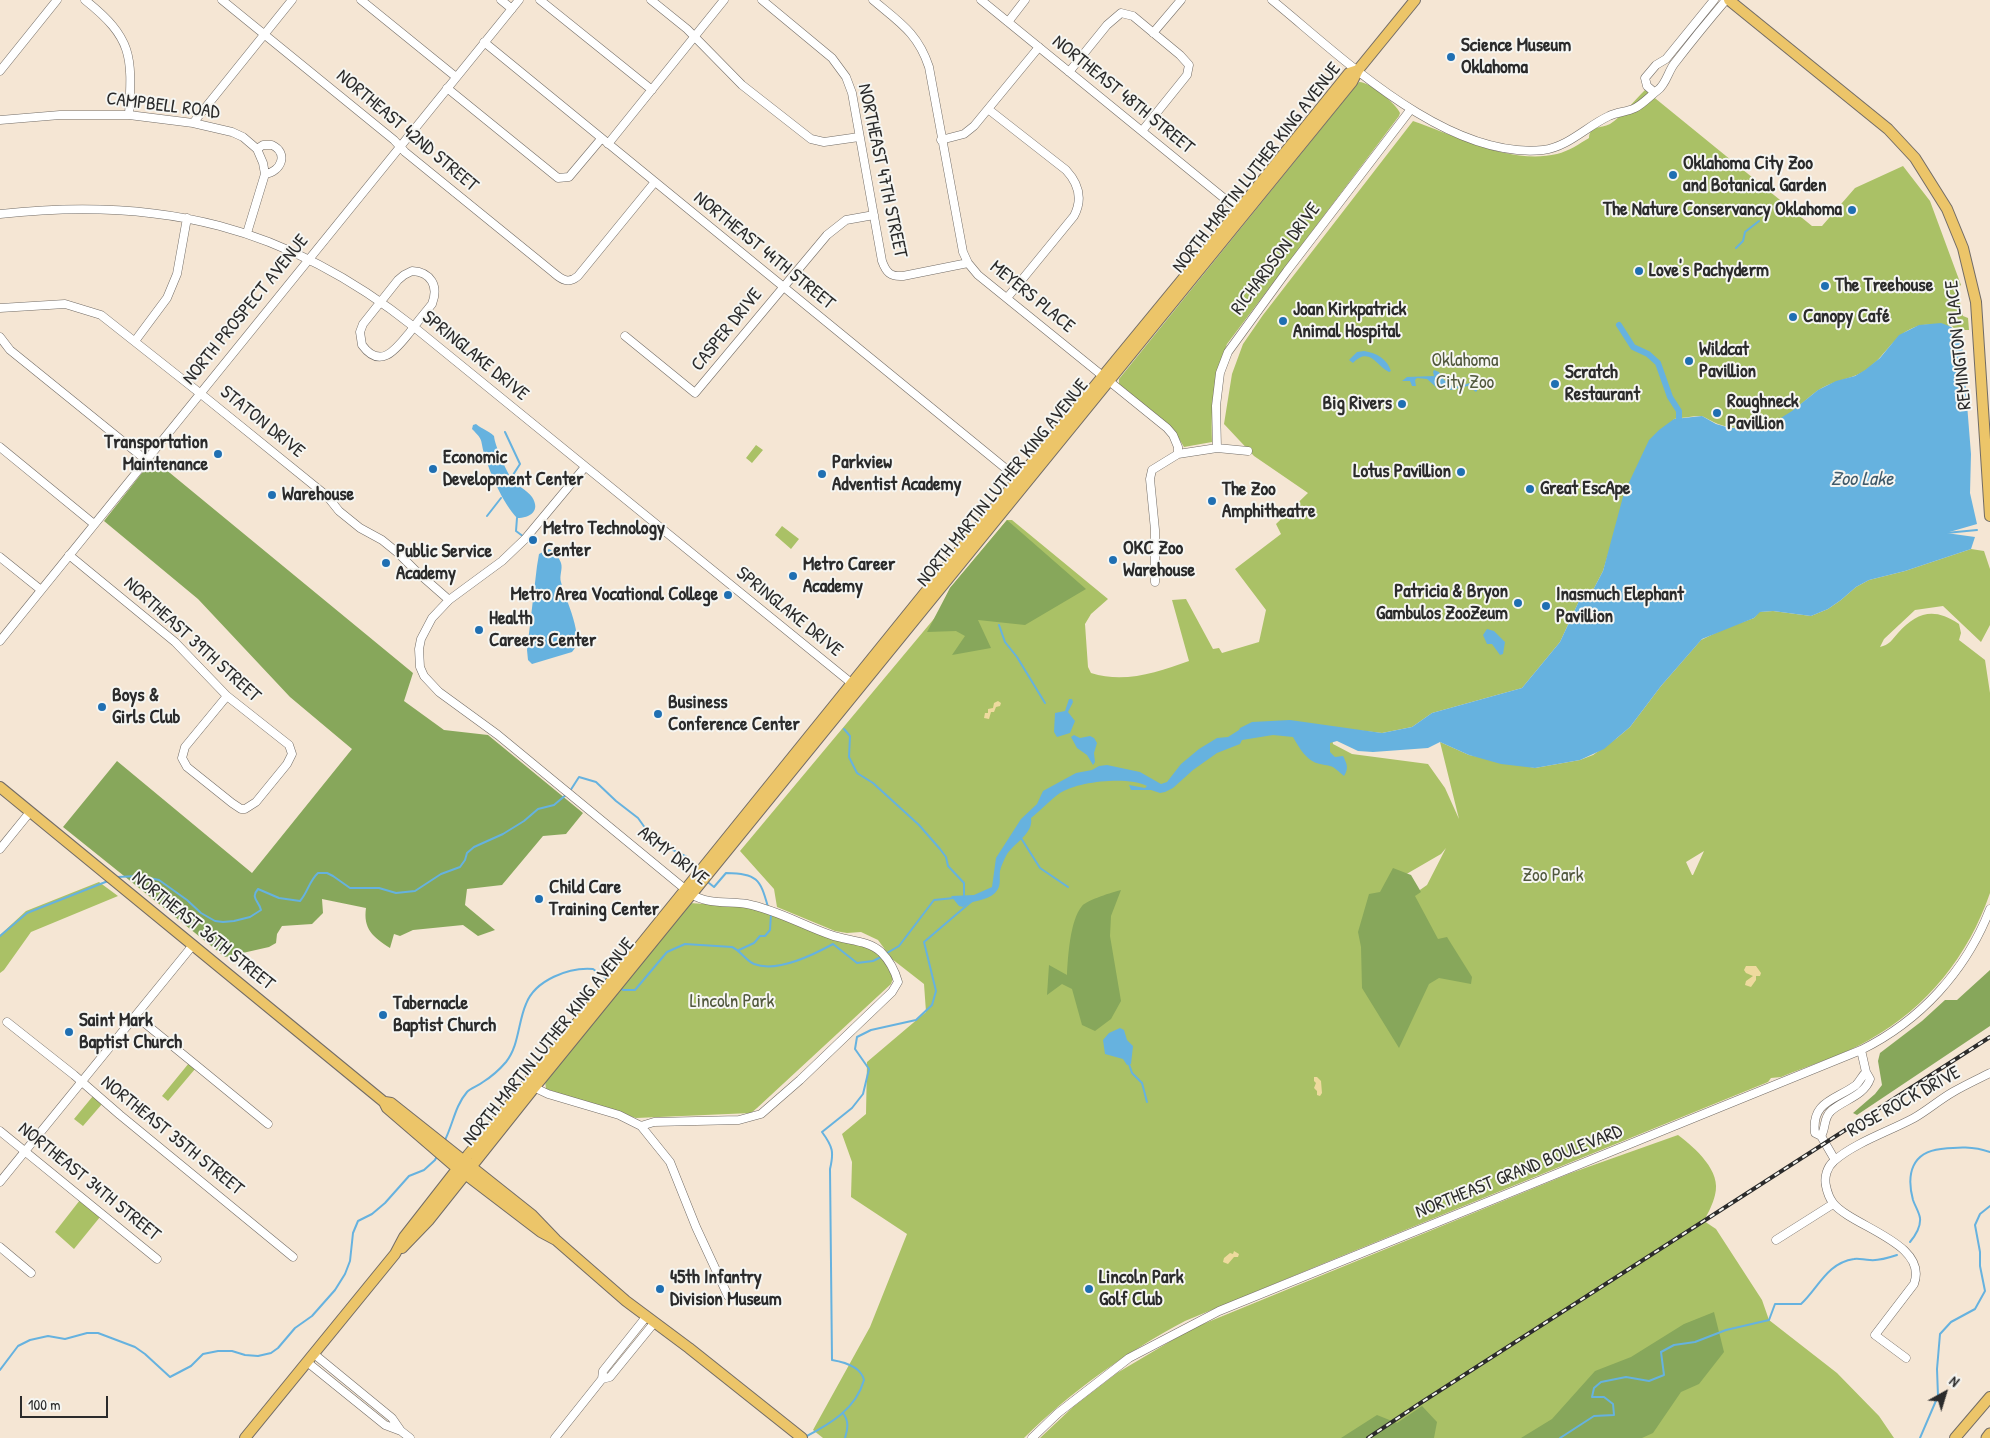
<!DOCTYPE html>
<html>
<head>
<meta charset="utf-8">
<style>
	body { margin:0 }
	#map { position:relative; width:1990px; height:1438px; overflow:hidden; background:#f5e6d4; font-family:"Patrick Hand",sans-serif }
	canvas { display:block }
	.north { position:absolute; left:1920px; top:1368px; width:50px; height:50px; -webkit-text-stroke:4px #f6f6f2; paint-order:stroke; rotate:39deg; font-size:14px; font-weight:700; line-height:20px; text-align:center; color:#2b2b2b }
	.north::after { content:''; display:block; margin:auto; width:18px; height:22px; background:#2b2b2b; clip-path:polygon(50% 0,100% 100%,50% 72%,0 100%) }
	.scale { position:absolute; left:20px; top:1396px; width:88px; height:22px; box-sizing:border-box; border:2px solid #2b2b2b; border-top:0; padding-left:6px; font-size:15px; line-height:18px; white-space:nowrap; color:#2b2b2b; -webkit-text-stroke:4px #f6f6f2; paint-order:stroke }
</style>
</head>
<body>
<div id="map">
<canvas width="1990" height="1438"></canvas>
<div class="north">N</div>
<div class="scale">100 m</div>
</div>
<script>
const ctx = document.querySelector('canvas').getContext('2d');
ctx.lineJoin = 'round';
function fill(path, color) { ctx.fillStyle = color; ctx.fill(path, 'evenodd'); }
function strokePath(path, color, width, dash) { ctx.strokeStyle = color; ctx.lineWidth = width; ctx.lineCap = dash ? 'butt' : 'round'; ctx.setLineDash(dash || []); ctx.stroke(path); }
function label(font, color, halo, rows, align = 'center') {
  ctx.font = font + ' "Patrick Hand",sans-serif'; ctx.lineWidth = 4; ctx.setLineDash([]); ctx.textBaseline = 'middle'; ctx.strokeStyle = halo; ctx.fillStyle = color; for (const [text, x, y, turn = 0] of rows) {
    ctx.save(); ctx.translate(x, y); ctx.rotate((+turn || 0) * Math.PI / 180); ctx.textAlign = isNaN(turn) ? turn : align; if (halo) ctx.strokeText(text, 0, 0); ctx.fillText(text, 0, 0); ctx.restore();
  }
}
fill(new Path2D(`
	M1359,82C1368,81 1397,104 1400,113L1399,116L1227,344C1213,382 1211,402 1212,442L1184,447L1173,429L1119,384V379Z
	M1645,90L1812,226H1822L1855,188L1903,166L1930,201L1961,285L1957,288L1963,316L1968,318L1969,330H1964L1959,334L1952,326C1942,326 1927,323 1918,326C1892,334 1885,359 1863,372C1848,380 1831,381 1817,391C1803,401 1791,416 1774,422C1755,428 1736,431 1718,424C1712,422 1706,417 1701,416C1692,416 1682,418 1674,419L1613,538L1603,571L1591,594L1579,601L1560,642L1522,688L1432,713L1412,727L1382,733L1330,727L1333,744L1352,754L1428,764L1445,788L1459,819L1440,742L1469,755L1535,768L1580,760L1593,755L1617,738L1630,727L1661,686L1701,640L1726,628L1754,618L1759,612L1773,611L1811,616L1828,609L1841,600L1856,587L1869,580L1905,571L1971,549L1984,551L1990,569V625L1981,642L1943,606L1915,610L1884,639L1880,647C1889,645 1892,640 1898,633C1917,612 1934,607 1959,624L1961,633L1959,640L1985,660L1990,693V893C1968,956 1928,1007 1869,1040C1843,1055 1810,1065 1781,1077L1771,1078L1768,1082C1574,1161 1379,1240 1185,1321C1128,1351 1070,1392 1024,1438H823L813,1430L870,1327L907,1234L851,1197L852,1162L842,1134L866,1114L867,1062L926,1012L924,984L892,959L878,940L861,932L847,933L835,931L777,907L774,889L740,851L938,614L950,588L1007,520H1012L1108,599L1091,614L1085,624L1088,667L1091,673C1125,684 1157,672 1189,661L1172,600L1186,599L1213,649L1219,648L1222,653L1259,642L1266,610L1235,569L1281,534L1276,524L1308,493L1254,456L1224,424L1232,374L1243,344L1263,315L1413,121C1457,136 1510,165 1557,154C1569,151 1579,144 1589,138C1590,125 1600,129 1610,124C1621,117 1635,100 1645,90ZM1446,848L1427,885L1417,892L1391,883L1441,854ZM1704,851L1693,875H1692L1686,862Z
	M756,445L763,450L752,463L746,458Z
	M782,526L799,539L791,549L775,535Z
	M99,882L118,896L31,932L4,970L0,973V935L26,911Z
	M689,903L754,907L877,950L891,971L893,978L891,984L757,1108L751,1113L636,1118L546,1089L545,1081Z
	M189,1063L195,1069L168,1101L162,1096Z
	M93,1096L102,1104L83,1126L74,1119Z
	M1678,1135C1695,1148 1722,1171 1715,1195C1713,1204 1708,1213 1704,1221L1716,1229L1762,1300L1769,1320L1837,1373L1879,1416L1894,1438H1040L1073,1407L1117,1373L1191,1329L1571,1173Z
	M80,1200L100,1217L74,1249L55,1232Z`), '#aac166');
fill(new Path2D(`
	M153,459L413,673L404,701L444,730L488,735L583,813L566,834L543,836L502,885L467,889L465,905L495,930L478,936L463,925L413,930L400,936L394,934L390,948C373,937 363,929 366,908L322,899L323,913L312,924L282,926L277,934L276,943L269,947L225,957L63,827L117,761L252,873L352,749L290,697L198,599L104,521Z
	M1007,520L1086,589L1025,625L978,620L991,648L952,655L965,636L956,631L927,632L950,588Z
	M1393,868L1411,875L1421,892L1415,896L1438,939L1447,937L1472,977L1471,984L1439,978L1429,984L1399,1048L1362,988L1361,947L1358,932L1369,894L1380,892Z
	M1121,890L1111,916L1110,936L1121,1001L1111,1019L1095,1031L1082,1025L1072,989L1062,984L1047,995L1049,965L1067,975C1068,957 1070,920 1082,906C1087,900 1113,892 1121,890Z
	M1990,970V1026L1857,1115L1853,1113L1875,1094L1882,1085L1878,1061L1880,1053L1922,1021L1945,1000H1957Z
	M1714,1312L1724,1352L1699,1384L1681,1392L1653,1433L1642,1438H1521L1552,1419L1595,1371L1631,1357L1684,1324Z
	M1422,1406L1437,1422L1434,1438H1341L1377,1415L1397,1423Z`), '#87a75b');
fill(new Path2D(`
	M998,701L1001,703L1000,706L996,707L994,712H991L989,719L984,718L985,713H988V709L993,708L994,703Z
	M1746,966H1756L1761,973L1760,976H1756V980L1751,987L1745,985L1746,981L1753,976L1746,973L1744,970Z
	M1314,1077H1317L1321,1081L1322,1093L1320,1096L1317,1095V1091L1314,1088L1316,1083L1314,1081Z
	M1234,1251L1239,1254L1238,1257H1234L1228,1264L1223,1262L1224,1258L1230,1253L1233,1254Z`), '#eeda9e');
fill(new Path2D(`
	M1941,323C1953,327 1958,330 1962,342L1971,454L1970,493L1977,524L1946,533L1975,537L1971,549L1905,571L1869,580L1856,587L1841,600L1828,609L1811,616L1773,611L1760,612L1754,618L1702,639L1661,686L1630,727L1604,749L1580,760L1535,768L1501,764L1469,755L1440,742L1428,748L1373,752L1358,751L1337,741L1330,743V752L1335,757L1343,756C1347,764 1349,768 1344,776C1331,765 1335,767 1320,764C1306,761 1299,747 1293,737L1273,735L1242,740L1240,744L1217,753L1193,770L1173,788L1165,792L1160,793L1151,790H1131L1129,785L1145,788L1147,786C1129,776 1078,781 1060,793C1050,800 1041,810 1031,818C1034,834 1012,844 1006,856C1004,860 1001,866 1000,871C999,879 1002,886 995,893C986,902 972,899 963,907L959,906L951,896L974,895L992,887L996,858L1021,819L1037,804L1043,791L1076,773L1092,770L1099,766L1107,765L1140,772L1161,784L1167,782L1181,764L1199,749L1217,738L1228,737L1239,730L1240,728L1252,722L1290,720L1382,733L1412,727L1432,713L1522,688L1560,642L1579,601L1591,594L1603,571L1624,493L1649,440L1659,430L1674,419L1702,416L1716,424L1730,428H1751L1776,421L1792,411L1818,390L1836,381L1855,376L1865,370L1880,358L1899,335L1919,325Z
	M1364,351C1377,353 1387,359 1391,371L1389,372C1376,366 1370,346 1353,363L1349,360L1357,352Z
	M1434,370L1439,372L1444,380L1454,387L1470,383L1479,388L1476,392L1468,386L1451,390L1443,386L1437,388L1427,379L1417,378L1415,380L1416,386H1412L1410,381H1402L1407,377L1434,376L1433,372Z
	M476,424C483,430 488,430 494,436C495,446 506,471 512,479C517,486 527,490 532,497C541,511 530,518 517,518C503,503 490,474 484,453C480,439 484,441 472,429L473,425Z
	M549,549C555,551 559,558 561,563C563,569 559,576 561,582C565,599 586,639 572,652L532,664L528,660L527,650L537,566L539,554Z
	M1487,629L1494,631L1505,642L1503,654L1500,655L1492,644H1487L1483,635Z
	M1069,699H1072L1073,702L1068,712L1075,721L1070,733L1057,737L1054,732L1055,713L1065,711Z
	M1074,735L1080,738L1090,736L1094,738L1097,743L1094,753L1095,762L1093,765L1087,755L1077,748L1071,737Z
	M1120,1028L1124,1030L1127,1040L1133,1046L1131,1064L1127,1065L1123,1059L1105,1054L1103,1040L1109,1033Z`), '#66b2df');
strokePath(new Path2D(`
	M1736,248L1743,241L1745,232L1759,221
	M505,432L520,464L511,478
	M487,516L501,498
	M517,518L516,531L524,537
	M1946,533L1977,530
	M999,625L1005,642L1017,657L1045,703
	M844,729L850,736L849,757L857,773L873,783L919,825L940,849L946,857L948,866L964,883V897
	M570,791L579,777L596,782L616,801L638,818L648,832L673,850L687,857L690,866
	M1021,838L1040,868L1068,887
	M117,877L139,876L159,880L187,900L201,913L215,921L223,922L234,921L250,917L261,910C259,901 250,898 258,889L279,898L300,901C308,892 309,881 318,873H327L333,876L350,888H379L396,893L415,891L441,874L460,867L465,860L467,853L474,847L503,834L524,821L538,809L554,805L567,794
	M709,883L714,887L726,873C757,874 760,878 768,907
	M0,936L27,913L108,881
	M739,950L754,943L760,936H765L770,930L771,914
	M887,953L899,946L934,900L954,898
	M620,988L623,990H635L667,952L685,944L732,947C741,951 745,960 754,964C777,973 813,955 833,944L857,963L873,961L883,956
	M1129,1064L1132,1073L1142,1083L1147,1102
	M445,1140C453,1124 455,1106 467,1092C471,1088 478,1086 483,1082C491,1077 500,1069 506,1062C519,1046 518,1022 526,1004C535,980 569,967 593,969L607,979
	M1910,1242C1915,1236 1921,1227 1920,1218C1919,1212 1915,1206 1913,1200C1906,1174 1912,1152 1941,1149C1958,1147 1973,1146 1990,1152
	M0,1370L18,1346L30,1340L48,1336L65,1339L87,1333H98L135,1347L145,1354L170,1377L191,1366L203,1354L218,1351H232L245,1355L258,1356L271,1353L278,1348L295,1328L312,1316L335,1290L345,1274L350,1261L353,1233L358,1221L372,1214L385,1203L409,1176L424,1170L435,1160L437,1156
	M843,1413C849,1421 848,1429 845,1438
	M805,1437C830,1424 856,1409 864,1380C861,1367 844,1362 832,1360L830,1169C834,1152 833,1147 822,1132L852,1108L863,1094L869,1069L855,1049L857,1037L871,1030L916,1020L932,1005L936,991L924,942L972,901
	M1560,1438L1594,1416L1614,1415L1613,1404L1604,1397H1592L1594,1388L1601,1382L1626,1377L1649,1381L1664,1375L1661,1352L1674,1345L1695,1342L1726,1330L1769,1320L1775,1304H1801C1819,1287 1827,1263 1854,1259C1859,1258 1864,1260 1870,1260C1879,1261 1888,1258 1897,1255
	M1920,1438L1938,1396L1937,1369L1940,1334L1951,1322L1975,1309L1985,1291L1980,1266V1252L1975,1225L1980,1214L1990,1206`), '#66b2df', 2);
strokePath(new Path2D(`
	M1619,325L1633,347L1648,354L1658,363L1670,397L1679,411V418`), '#66b2df', 6);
const minor = new Path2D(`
	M85,0C134,39 132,57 129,115
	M222,0L394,140L405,152L554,273C562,280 569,284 578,276L654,183
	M361,0L456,77
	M501,0L512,9
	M540,0L652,90
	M651,0L687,29L742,85L811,139L824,142L859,137
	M762,0L832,58L846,77L852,93L882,261C886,272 890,277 903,276L968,263
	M873,0C899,22 918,33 929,67L963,252L968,263L978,275L1167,428L1173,435L1178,447V454L1152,470L1150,479L1155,530V582
	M981,0L1241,212
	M1272,0C1342,57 1446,160 1543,150C1568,147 1587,126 1609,116C1617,112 1627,112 1635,108C1643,104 1650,96 1658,90C1666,84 1668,72 1674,64C1691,42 1708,21 1726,0
	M1008,22L1025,0
	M1153,33L1181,0
	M484,42L1021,481
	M0,71L57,0
	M1069,72L1107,25L1121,13L1133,16L1180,55L1189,65L1187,75L1142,131
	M447,88L558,178L569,177L601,139
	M1654,92L1647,86L1645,78L1656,65L1666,59L1714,0
	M988,109L1066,170C1079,184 1083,199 1074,216L1007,298
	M0,120L60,115H129L193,123L232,132L243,137L257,149L263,163L265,174L247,233
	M193,123L292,0
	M941,140L964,134L974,126L1039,47
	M608,144L724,0
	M257,149L263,145H272C289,153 281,172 265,174
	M0,214C160,196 287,226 414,327L855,686
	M412,271C431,272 439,286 432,304C425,313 417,322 410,332C397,348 381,371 362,345L360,332L363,324L398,280L404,275Z
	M0,308L65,304L101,315L206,398L327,496L339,511L360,528L382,540L398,553L416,571L449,600
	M625,336L695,393L827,235L846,220L874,215
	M0,337L10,350L146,460
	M135,341L167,298L177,274L187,218
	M0,447L94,524
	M1217,448L1216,406L1220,373L1228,352L1287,271L1411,109
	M1178,454L1217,448L1248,451
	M585,467L525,539L502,561L449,600L432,618L421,639L419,649L420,667L424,676L439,692L498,735L691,894C708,905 729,901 747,904C777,910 802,925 831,935C847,941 868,940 881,952C889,960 895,971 898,982L892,992L800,1080L761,1114L739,1120L654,1122L641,1126
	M69,555L175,642L227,696L289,745L292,754L287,764L256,802L245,809H241L232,803L187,767L182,758L185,747L227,696
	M0,557L41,590
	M0,641L519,0
	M0,849L30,812
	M136,1016L268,1124
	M7,1022L74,1075L120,1115L293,1257
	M531,1086L548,1094L619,1115L641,1126L670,1162L696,1227L728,1296
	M0,1131L157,1259
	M1821,1136C1826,1129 1823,1118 1831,1111C1843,1100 1864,1096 1870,1079L1866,1072L1861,1050
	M1835,1160L1821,1136L1815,1133C1811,1101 1836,1100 1856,1085C1860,1081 1862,1076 1866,1072
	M0,1182L193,945
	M1776,1240L1833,1204
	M0,1247L31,1273
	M314,1354L392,1418L401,1431
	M1906,1358L1875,1335L1914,1284C1929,1243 1852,1227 1833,1203C1830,1199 1827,1191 1826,1186C1824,1177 1827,1167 1834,1161C1854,1143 1890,1131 1914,1118C1928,1110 1939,1100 1953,1092C1965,1085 1978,1079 1990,1073
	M307,1362L385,1425L401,1431L410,1438
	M602,1379L610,1377L654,1323
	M555,1438L602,1379L603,1371L646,1317
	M1032,1438L1058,1413L1129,1358L1219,1311L1861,1050C1920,1021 1966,971 1990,909`);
const major = new Path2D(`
	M1729,0L1888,129L1915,158L1947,209L1963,248L1976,302L1990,516
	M0,787L384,1102L387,1108L452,1164L541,1232L556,1240
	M385,1102L391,1103L532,1215L556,1240L626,1301L689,1348L802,1438
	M402,1248L429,1220L534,1088L1352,82L1358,70L1415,0
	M245,1438L395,1254L404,1237L468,1155L609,984L932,584L1186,275L1349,73L1358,70
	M1955,1438L1990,1397`);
const highway = new Path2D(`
	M1987,1438L1990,1434`);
strokePath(minor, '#726c66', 9);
strokePath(major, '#726c66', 12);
strokePath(highway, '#726c66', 13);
strokePath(minor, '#fff', 8);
strokePath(major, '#ecc569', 10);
strokePath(highway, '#ecc569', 11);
const rail = new Path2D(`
	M1368,1438L1422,1402L1990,1037`);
strokePath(rail, '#2b2b2b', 4);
strokePath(rail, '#f6f6f2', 2, [5.5]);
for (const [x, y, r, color] of [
	[1451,57,5,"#1f6fb2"],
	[1673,175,5,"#1f6fb2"],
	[1852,210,5,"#1f6fb2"],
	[1639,271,5,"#1f6fb2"],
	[1825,286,5,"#1f6fb2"],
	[1793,317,5,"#1f6fb2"],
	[1283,321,5,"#1f6fb2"],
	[1689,361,5,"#1f6fb2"],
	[1555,384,5,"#1f6fb2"],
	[1402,404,5,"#1f6fb2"],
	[1717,413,5,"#1f6fb2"],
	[218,454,5,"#1f6fb2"],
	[433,469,5,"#1f6fb2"],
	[1461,472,5,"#1f6fb2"],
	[822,474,5,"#1f6fb2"],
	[1530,489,5,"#1f6fb2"],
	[272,495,5,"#1f6fb2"],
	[1212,501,5,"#1f6fb2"],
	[533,540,5,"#1f6fb2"],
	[1113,560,5,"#1f6fb2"],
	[386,563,5,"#1f6fb2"],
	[793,576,5,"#1f6fb2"],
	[728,595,5,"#1f6fb2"],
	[1518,603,5,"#1f6fb2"],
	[1546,606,5,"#1f6fb2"],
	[479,630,5,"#1f6fb2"],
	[102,707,5,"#1f6fb2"],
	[658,714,5,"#1f6fb2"],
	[539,899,5,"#1f6fb2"],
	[383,1015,5,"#1f6fb2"],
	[69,1032,5,"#1f6fb2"],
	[660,1289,5,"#1f6fb2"],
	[1089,1289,5,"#1f6fb2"]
]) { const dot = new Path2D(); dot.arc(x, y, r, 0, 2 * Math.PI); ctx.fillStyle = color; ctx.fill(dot); strokePath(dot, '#f6f6f2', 2); }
label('bold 19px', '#2b2b2b', '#f6f6f2', [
	["Science Museum",1461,46],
	["Oklahoma",1461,68],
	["Oklahoma City Zoo",1683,164],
	["and Botanical Garden",1683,186],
	["The Nature Conservancy Oklahoma",1842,210,"right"],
	["Love's Pachyderm",1649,271],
	["The Treehouse",1835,286],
	["Joan Kirkpatrick",1293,310],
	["Animal Hospital",1293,332],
	["Canopy Café",1803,317],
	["Wildcat",1699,350],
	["Pavillion",1699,372],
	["Scratch",1565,373],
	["Restaurant",1565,395],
	["Roughneck",1727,402],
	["Pavillion",1727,424],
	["Big Rivers",1392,404,"right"],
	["Transportation",208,443,"right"],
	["Maintenance",208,465,"right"],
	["Economic",443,458],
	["Development Center",443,480],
	["Parkview",832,463],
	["Adventist Academy",832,485],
	["Lotus Pavillion",1451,472,"right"],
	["Great EscApe",1540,489],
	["The Zoo",1222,490],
	["Amphitheatre",1222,512],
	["Warehouse",282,495],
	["Metro Technology",543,529],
	["Center",543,551],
	["OKC Zoo",1123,549],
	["Warehouse",1123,571],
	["Public Service",396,552],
	["Academy",396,574],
	["Metro Career",803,565],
	["Academy",803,587],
	["Patricia & Bryon",1508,592,"right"],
	["Gambulos ZooZeum",1508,614,"right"],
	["Metro Area Vocational College",718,595,"right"],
	["Inasmuch Elephant",1556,595],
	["Pavillion",1556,617],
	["Health",489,619],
	["Careers Center",489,641],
	["Boys &",112,696],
	["Girls Club",112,718],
	["Business",668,703],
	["Conference Center",668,725],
	["Child Care",549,888],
	["Training Center",549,910],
	["Tabernacle",393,1004],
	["Baptist Church",393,1026],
	["Saint Mark",79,1021],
	["Baptist Church",79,1043],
	["45th Infantry",670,1278],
	["Division Museum",670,1300],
	["Lincoln Park",1099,1278],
	["Golf Club",1099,1300]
], 'left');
label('19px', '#2b2b2b', '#f6f6f2', [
	["NORTHEAST 48TH STREET",1123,95,39],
	["CAMPBELL ROAD",163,106,7],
	["NORTHEAST 42ND STREET",407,131,40],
	["NORTH MARTIN LUTHER KING AVENUE",1257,168,-52],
	["NORTHEAST 47TH STREET",882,171,78],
	["NORTHEAST 44TH STREET",764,251,39],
	["RICHARDSON DRIVE",1276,259,-53],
	["MEYERS PLACE",1032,297,39],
	["NORTH PROSPECT AVENUE",246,310,-51],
	["CASPER DRIVE",727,330,-51],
	["REMINGTON PLACE",1959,345,-96],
	["SPRINGLAKE DRIVE",475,356,39],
	["STATON DRIVE",262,422,39],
	["NORTH MARTIN LUTHER KING AVENUE",1003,483,-51],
	["SPRINGLAKE DRIVE",789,612,39],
	["NORTHEAST 39TH STREET",192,640,42],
	["ARMY DRIVE",673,856,38],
	["NORTHEAST 36TH STREET",203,931,39],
	["NORTH MARTIN LUTHER KING AVENUE",549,1042,-51],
	["ROSE ROCK DRIVE",1904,1102,-29],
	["NORTHEAST 35TH STREET",172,1136,39],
	["NORTHEAST GRAND BOULEVARD",1519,1172,-22],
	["NORTHEAST 34TH STREET",89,1182,39]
]);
label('19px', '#51583d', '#f6f6f2', [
	["Oklahoma",1465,361],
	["City Zoo",1465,383],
	["Zoo Park",1553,876],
	["Lincoln Park",732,1002]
]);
label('italic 20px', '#405a6a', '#f6f6f2', [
	["Zoo Lake",1862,480]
]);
</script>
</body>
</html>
